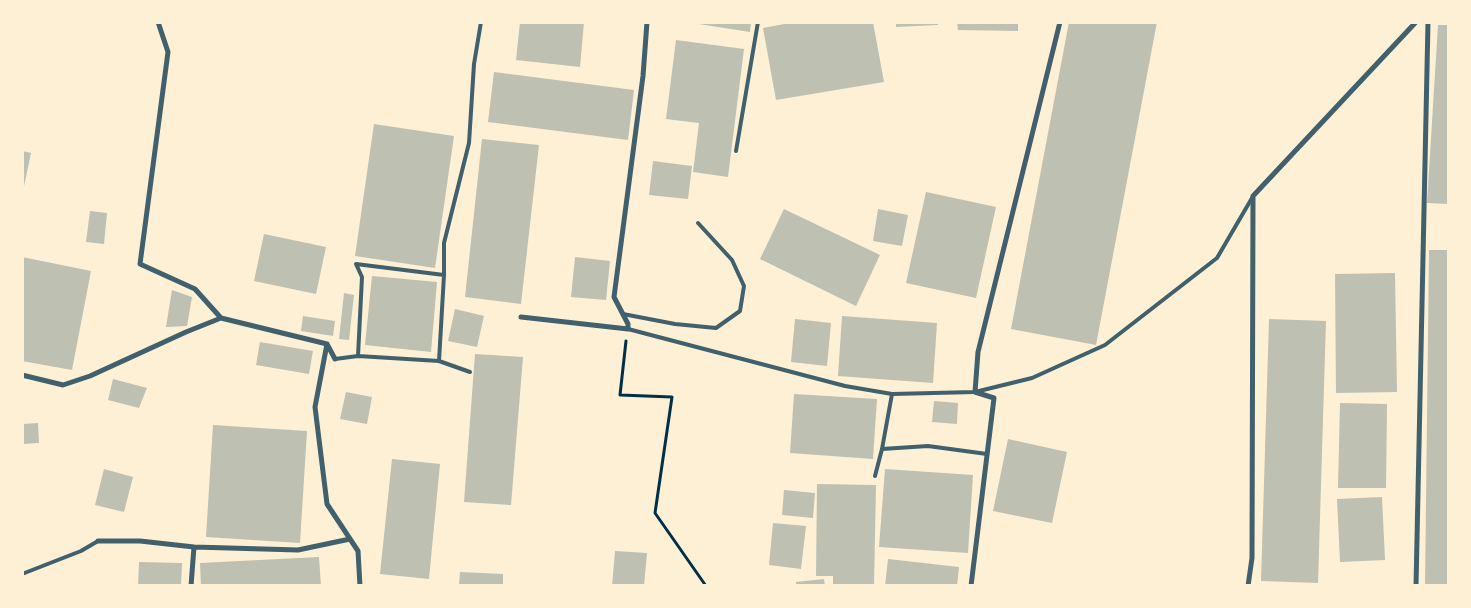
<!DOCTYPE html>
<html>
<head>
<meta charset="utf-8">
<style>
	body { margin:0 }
	#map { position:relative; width:1471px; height:608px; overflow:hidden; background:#fdf0d5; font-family:Lato,sans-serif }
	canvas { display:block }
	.frame { position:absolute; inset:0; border:24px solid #fdf0d5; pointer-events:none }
</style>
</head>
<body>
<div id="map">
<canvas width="1471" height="608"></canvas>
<div class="frame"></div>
</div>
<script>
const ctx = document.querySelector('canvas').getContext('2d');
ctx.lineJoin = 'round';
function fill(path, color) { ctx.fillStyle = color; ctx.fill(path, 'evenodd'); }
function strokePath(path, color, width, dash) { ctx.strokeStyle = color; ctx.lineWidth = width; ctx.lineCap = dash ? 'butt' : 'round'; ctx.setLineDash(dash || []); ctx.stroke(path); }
fill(new Path2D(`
	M520,22H584L580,67L516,60Z
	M686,22H751L750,32Z
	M795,22H873L884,82L776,100L763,28Z
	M896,22H938V25L896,27Z
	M957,22H1018V31L958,30Z
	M1069,22H1157L1096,345L1011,329Z
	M1438,25H1448V204L1427,203Z
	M676,40L744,49L728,177L693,172L699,123L666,119Z
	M494,72L634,90L628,140L488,122Z
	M374,124L454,136L435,268L355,256Z
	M482,139L539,145L521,304L465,297Z
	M22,151L31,153L23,191H22Z
	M653,161L692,166L688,199L649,195Z
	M926,192L996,207L976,298L906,283Z
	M784,209L880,255L856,306L760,259Z
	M878,209L908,215L902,246L873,241Z
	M90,211L107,213L104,244L86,242Z
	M264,234L326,247L316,294L254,281Z
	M1429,250H1448V586H1425Z
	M22,257L91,271L72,370L22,361Z
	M575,257L610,261L606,300L571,297Z
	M1395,273L1397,392L1336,393L1335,274Z
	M372,276L437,282L431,352L365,345Z
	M172,290L192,297L187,326L166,327Z
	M344,293L354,295L349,340L339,339Z
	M455,309L484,316L477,347L448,341Z
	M303,316L335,321L333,336L301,331Z
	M842,316L937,323L933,383L838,376Z
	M795,319L831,323L827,366L791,362Z
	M1269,319L1326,321L1318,583L1261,581Z
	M260,342L313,351L309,374L256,365Z
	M475,354L523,357L511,505L464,502Z
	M113,379L147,388L139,408L108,400Z
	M346,392L372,397L367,424L340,419Z
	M794,394L877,399L873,459L790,453Z
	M934,401L958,403L957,424L932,422Z
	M1340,403L1387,404L1386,488H1338Z
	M38,423L39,443L22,444V424Z
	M213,425L307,431L300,543L206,537Z
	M1008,439L1067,452L1052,523L993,511Z
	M392,459L440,464L429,579L380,574Z
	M104,469L133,477L124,512L95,505Z
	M885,469L973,475L968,553L879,547Z
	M817,484L876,485L874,586H833V576H816Z
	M784,490L815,493L813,518L782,515Z
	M1382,497L1385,560L1340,562L1337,499Z
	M773,523L806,526L801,569L769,565Z
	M615,551L647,553L644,586H612Z
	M319,557L321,586H201L200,563Z
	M888,559L959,567L957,586H885Z
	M139,562L182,563L181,586H138Z
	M460,572L503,574V586H459Z
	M824,579L825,586H796V582Z`), '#bec0b2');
strokePath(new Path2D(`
	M626,341L620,395L672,397L655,513L706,586`), '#003049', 3);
strokePath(new Path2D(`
	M736,151L758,22
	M623,314L675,324L716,328L740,311L744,286L732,260L698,223
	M628,329L845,386L892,394L975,392L1032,378L1105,345L1217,258L1252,198
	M358,356L439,361L470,372
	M335,359L358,356L362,277L356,264L444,275V243L469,143L474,64L481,22
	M439,361L444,275
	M882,449L928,446L987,454
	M875,476L882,449L892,394
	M22,574L81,551L98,541`), '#3f606c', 4);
strokePath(new Path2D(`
	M158,22L168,52L140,264L195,289L221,318L327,344L335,359
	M521,317L628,329V324L614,297L643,76L647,22
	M327,344L315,407L327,504L358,551L360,586
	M22,375L63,385L90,376L186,332L221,318
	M98,541H140L194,547L298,550L350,539
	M191,586L194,547
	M971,586L994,398L975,392L978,352L1060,22
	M1248,586L1252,558L1253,196L1416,22
	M1416,586L1428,22`), '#3f606c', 5);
</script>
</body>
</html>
